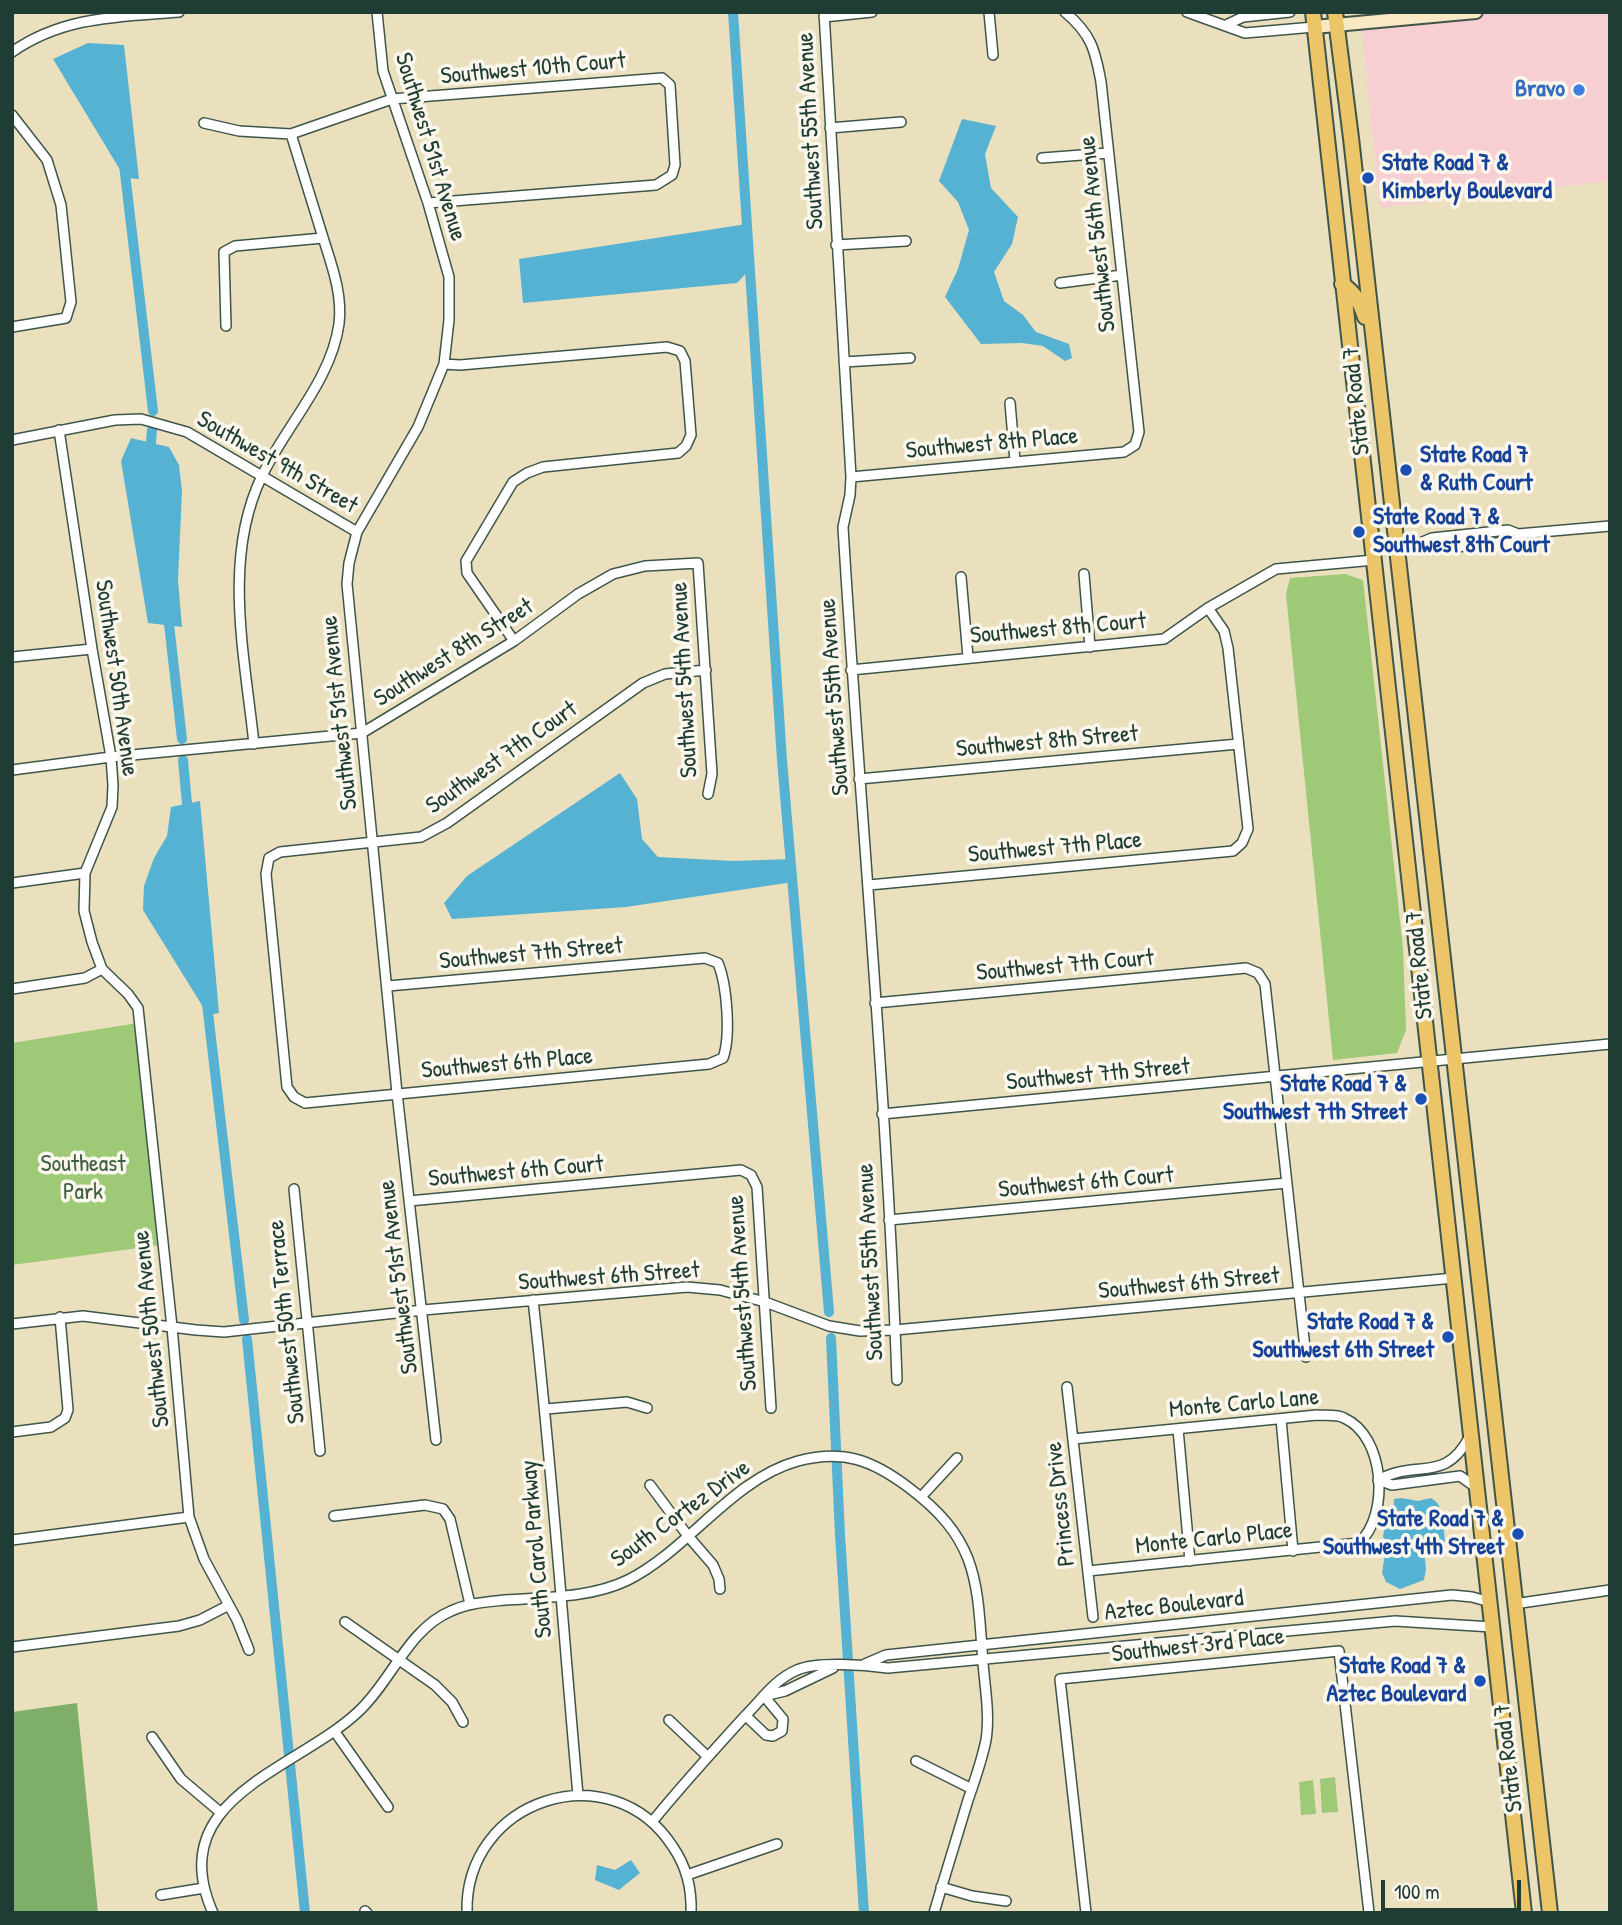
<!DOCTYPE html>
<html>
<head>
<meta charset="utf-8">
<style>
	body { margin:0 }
	#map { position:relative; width:1622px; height:1925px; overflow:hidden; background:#ebe0bd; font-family:"Patrick Hand",sans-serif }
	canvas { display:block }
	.frame { position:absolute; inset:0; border:14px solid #1f3d34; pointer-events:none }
	.scale { position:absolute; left:1381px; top:1880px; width:140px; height:32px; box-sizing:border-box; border:4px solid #1f3d34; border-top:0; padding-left:9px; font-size:21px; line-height:24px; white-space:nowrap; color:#1f3d34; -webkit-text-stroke:5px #fbf7ec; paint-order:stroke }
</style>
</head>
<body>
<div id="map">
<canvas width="1622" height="1925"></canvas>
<div class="frame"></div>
<div class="scale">100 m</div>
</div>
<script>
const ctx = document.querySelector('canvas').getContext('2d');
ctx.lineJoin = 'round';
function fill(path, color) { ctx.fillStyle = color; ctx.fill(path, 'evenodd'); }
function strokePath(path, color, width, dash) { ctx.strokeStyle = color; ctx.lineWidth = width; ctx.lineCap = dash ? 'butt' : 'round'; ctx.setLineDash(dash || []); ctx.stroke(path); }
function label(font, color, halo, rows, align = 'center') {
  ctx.font = font + ' "Patrick Hand",sans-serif'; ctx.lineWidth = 7; ctx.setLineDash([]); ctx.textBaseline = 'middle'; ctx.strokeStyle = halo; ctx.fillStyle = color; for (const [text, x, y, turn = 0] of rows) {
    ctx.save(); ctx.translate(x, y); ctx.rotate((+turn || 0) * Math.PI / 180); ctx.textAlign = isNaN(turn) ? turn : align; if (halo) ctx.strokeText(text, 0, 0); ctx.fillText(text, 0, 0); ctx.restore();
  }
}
fill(new Path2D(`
	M1360,12H1610V181L1380,208Z`), '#f7cfd2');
fill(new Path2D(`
	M1345,574L1363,580L1403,948L1406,1030L1397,1053L1333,1060L1286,594L1290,578Z
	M138,1023L161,1245L12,1265V1043Z
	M1335,1777L1338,1812L1322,1813L1320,1779Z
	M1313,1780L1316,1814L1301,1815L1299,1782Z`), '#9eca77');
fill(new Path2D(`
	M77,1703L98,1913H12V1712Z`), '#7eae68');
fill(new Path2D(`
	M88,43L124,45L139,179L125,178L53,59Z
	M962,119L996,126L985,154L991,188L1018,217L1012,244L994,272L1004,301L1023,315L1036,332L1069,344L1072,358L1065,361L1043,346L1022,343L981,344L945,297L958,269L969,230L958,202L939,181Z
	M747,224L750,269L737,283L523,303L519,259Z
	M131,438L169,447L179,465L182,491L178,580L182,627L148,623L121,461Z
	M620,773L637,799L642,839L658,857L733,861L791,859L793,882L626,907L452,919L444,903L467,876Z
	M200,801L219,1013L208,1015L143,910L144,886L154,858L167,836L171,807Z
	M1402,1498L1418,1501L1431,1498C1446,1506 1443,1526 1445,1541L1443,1546L1426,1548L1424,1551L1426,1569L1424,1580L1400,1589L1386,1582L1382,1573L1387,1541L1383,1537L1384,1530L1393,1524L1394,1499Z
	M631,1860L640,1873L619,1890L595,1880L597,1865L615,1870Z`), '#55b2d3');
strokePath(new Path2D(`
	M733,12L782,760L829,1312
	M124,165L153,411
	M150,454L152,430
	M168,615L182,739
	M183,760L188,815
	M207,1004L244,1320
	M831,1338L840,1535L864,1913
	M247,1339L305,1913`), '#55b2d3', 10);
const street = new Path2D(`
	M377,12L383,71L428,203L449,277V320L444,364L418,427L357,532L349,563L347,584L397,1093L436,1440
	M824,12L851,477L850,495L843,527C860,811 887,1095 897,1380
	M989,12L993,55
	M1187,12L1245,33L1314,27
	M824,17L872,12
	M1226,25L1243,17L1290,12
	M12,52C64,16 118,17 179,12
	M12,115L47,160L61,205L71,302L66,318L12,327
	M204,123L239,131L291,134L392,99L662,78L670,85L675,165L672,175L656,185L428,203
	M830,128L901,122
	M1042,158L1108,153
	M836,245L906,241
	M1060,283L1122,275
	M226,326L224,252L235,246L323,238
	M844,362L910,358
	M444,364L460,365L667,347L680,351L685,361L691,435L686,446L678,453L543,467L527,473L513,482L466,561L467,573L514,641
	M1010,403L1015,461
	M59,430L92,649L111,757L113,785L112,807L85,873L84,911L92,942L102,969L128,994L138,1008L172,1327L189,1517L204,1559L237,1620L249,1650
	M12,440L115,420L141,419L187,432L357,532
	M851,477L1124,452L1135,445L1139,432L1101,82C1095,49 1091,34 1065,12
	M1418,544L1433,549L1508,542L1518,534
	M1396,547L1418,544L1432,538L1508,530L1518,534L1610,526
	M1084,574L1090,647
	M961,577L968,657
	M12,657L92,649
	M851,670L1164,639L1208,608L1276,569L1374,560
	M254,744C245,657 222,558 262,476C286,425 331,381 339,324C343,292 330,261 321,231C311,199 301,166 291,134
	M12,770L111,757L362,733L514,641L578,594L613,574L645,566L698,563L712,774L708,794
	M859,779L1238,744
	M12,883L85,873
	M869,885L1233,851L1242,843L1248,829L1228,648L1224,631L1208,608
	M388,986L705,958L718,963C727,985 731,1036 723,1058L709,1064L305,1103L294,1097L287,1087L266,874L269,858L280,852L421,837L447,823L643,683L665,674L706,670
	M12,989L85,978L102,969
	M875,1003L1246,968L1258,973L1265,984L1306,1357
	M882,1114L1610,1044
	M294,1189L320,1451
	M409,1201L741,1170L751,1175L757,1187L771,1408
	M889,1220L1287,1183
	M533,1300C552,1465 563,1630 578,1795
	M12,1324L83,1316L196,1330L224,1332L423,1310L687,1287L720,1290L765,1302L829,1326L860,1331L895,1330L1454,1278
	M1067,1387L1093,1617
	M546,1409L627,1402L647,1408
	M1281,1419L1293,1551
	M1178,1429L1190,1561
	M12,1432L51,1427L65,1418L68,1410L60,1317
	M1073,1439L1317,1415C1325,1416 1337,1414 1344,1418C1385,1436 1390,1515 1359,1543L1088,1571
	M1378,1480C1418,1458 1444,1485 1470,1436
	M1378,1480L1392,1485L1460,1476L1477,1488
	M650,1485L688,1536L713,1565L719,1579L720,1589
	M921,1497L957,1458
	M334,1516L425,1505L443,1509L450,1519L470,1604
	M12,1540L189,1517
	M1514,1604L1610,1590
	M345,1622L435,1685L452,1702L463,1722
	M12,1647L179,1626L200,1620L229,1605
	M865,1664L886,1655L1452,1595L1472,1597L1490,1602
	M764,1696L785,1691L833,1668
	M746,1716L766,1735L773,1736L782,1731L783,1719L764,1696
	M669,1720L707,1756
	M335,1732L388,1807
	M152,1737L181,1779L220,1812
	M916,1761L972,1789
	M652,1822C682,1785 713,1751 745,1716C762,1699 774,1680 797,1670C817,1661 866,1665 888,1668L1395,1621L1492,1627
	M687,1875L777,1844
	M941,1887L972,1896L1006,1901
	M161,1895L204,1888
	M365,1911L367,1913
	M213,1913C162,1798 295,1771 358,1712C391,1682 408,1629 451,1611C468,1603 486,1602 505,1600C546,1597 591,1598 628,1580C688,1550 732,1479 798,1461C843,1449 872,1460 908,1487C979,1540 977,1581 983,1663C985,1688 990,1715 986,1740C982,1760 975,1780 968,1800C957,1837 945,1875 934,1913
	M467,1913C464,1799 611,1751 673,1847C686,1866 692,1889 691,1913
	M1086,1913L1060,1679L1339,1651L1369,1913`);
const secondary = new Path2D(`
	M1314,27L1476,12`);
const primary = new Path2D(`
	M1313,12L1524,1913
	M1335,12L1351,138L1550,1913
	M1342,284C1355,293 1360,302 1365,317`);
strokePath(street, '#3e5549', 12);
strokePath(secondary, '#3e5549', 16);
strokePath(primary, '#3e5549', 18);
strokePath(street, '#fff', 9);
strokePath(secondary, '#f8e8c3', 12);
strokePath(primary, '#edc569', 14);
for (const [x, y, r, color] of [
	[1579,90,7,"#3f7fe0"],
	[1368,178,7,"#1a4fb4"],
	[1406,470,7,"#1a4fb4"],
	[1359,532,7,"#1a4fb4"],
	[1421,1099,7,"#1a4fb4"],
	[1448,1337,7,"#1a4fb4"],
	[1518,1534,7,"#1a4fb4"],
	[1480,1681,7,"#1a4fb4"]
]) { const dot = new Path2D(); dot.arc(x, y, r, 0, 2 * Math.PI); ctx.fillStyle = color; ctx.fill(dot); strokePath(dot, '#fbf7ec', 2.5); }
label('24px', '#1f3d34', '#fbf7ec', [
	["Southwest 10th Court",533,69,-5],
	["Southwest 55th Avenue",811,131,-93],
	["Southwest 51st Avenue",430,147,73],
	["Southwest 56th Avenue",1098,234,-96],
	["State Road 7",1357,401,-96],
	["Southwest 8th Place",992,444,-5],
	["Southwest 9th Street",277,463,30],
	["Southwest 8th Court",1058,629,-5],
	["Southwest 8th Street",454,653,-32],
	["Southwest 50th Avenue",116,678,82],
	["Southwest 54th Avenue",685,680,-93],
	["Southwest 55th Avenue",835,697,-94],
	["Southwest 51st Avenue",340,713,-96],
	["Southwest 8th Street",1047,742,-5],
	["Southwest 7th Court",502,758,-35],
	["Southwest 7th Place",1055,848,-5],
	["Southwest 7th Street",531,954,-5],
	["State Road 7",1420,965,-96],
	["Southwest 7th Court",1065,966,-5],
	["Southwest 6th Place",507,1064,-5],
	["Southwest 7th Street",1098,1075,-5],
	["Southwest 6th Court",516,1172,-5],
	["Southwest 6th Court",1086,1183,-5],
	["Southwest 55th Avenue",871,1262,-93],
	["Southwest 51st Avenue",399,1277,-97],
	["Southwest 6th Street",609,1277,-4],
	["Southwest 6th Street",1189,1284,-5],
	["Southwest 54th Avenue",743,1293,-94],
	["Southwest 50th Terrace",287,1322,-96],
	["Southwest 50th Avenue",152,1329,-96],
	["Monte Carlo Lane",1244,1404,-5],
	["Princess Drive",1061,1504,-96],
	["South Cortez Drive",681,1514,-36],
	["Monte Carlo Place",1214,1539,-6],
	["South Carol Parkway",537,1549,-95],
	["Aztec Boulevard",1174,1606,-6],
	["Southwest 3rd Place",1198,1646,-6],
	["State Road 7",1509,1758,-97]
]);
label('bold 24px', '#366cbe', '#fbf7ec', [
	["Bravo",1565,90]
], 'right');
label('bold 24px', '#164399', '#fbf7ec', [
	["State Road 7 &",1382,164,"left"],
	["Kimberly Boulevard",1382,192,"left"],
	["State Road 7",1420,456,"left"],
	["& Ruth Court",1420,484,"left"],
	["State Road 7 &",1373,518,"left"],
	["Southwest 8th Court",1373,546,"left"],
	["State Road 7 &",1407,1085],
	["Southwest 7th Street",1407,1113],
	["State Road 7 &",1434,1323],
	["Southwest 6th Street",1434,1351],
	["State Road 7 &",1504,1520],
	["Southwest 4th Street",1504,1548],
	["State Road 7 &",1466,1667],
	["Aztec Boulevard",1466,1695]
], 'right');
label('24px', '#3f6045', '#fbf7ec', [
	["Southeast",83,1165],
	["Park",83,1193]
]);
</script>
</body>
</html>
